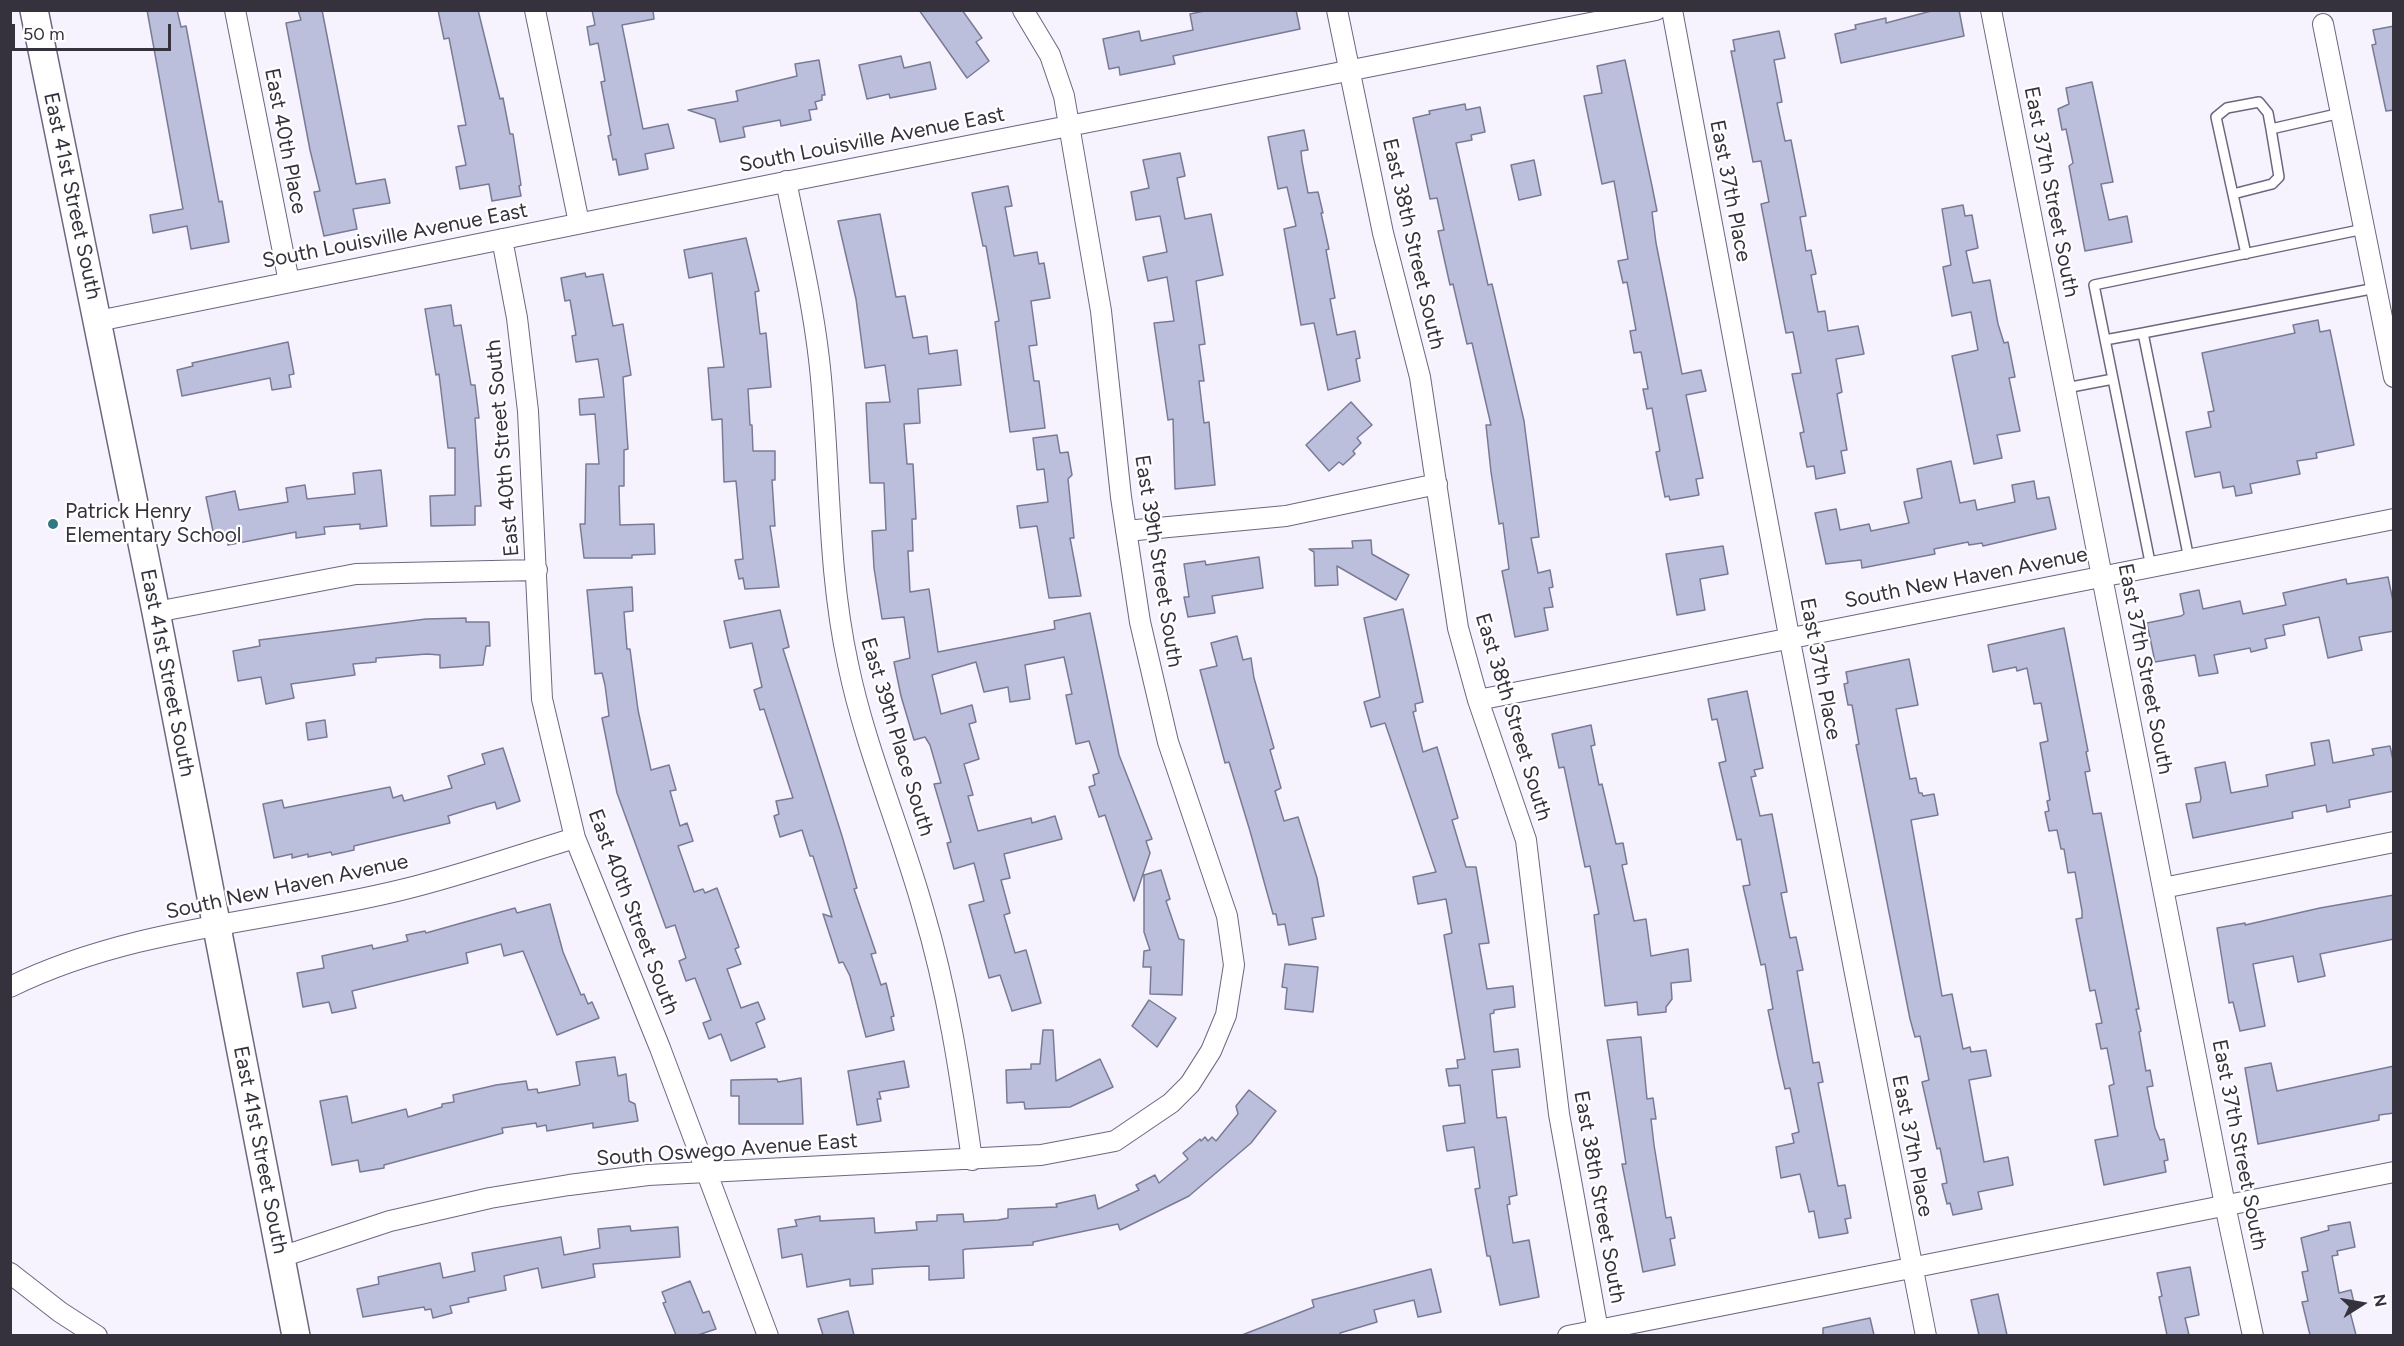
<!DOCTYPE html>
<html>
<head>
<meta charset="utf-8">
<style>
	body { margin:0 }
	#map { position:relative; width:2404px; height:1346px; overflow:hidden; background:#f6f3ff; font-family:Figtree,sans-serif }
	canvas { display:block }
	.frame { position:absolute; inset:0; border:12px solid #36323d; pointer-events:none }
	.north { position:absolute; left:2332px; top:1274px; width:60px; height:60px; -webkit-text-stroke:4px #fff; paint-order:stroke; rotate:79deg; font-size:16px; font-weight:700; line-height:24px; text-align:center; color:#36323d }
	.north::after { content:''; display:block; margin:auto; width:21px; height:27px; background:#36323d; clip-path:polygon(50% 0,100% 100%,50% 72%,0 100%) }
	.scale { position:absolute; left:12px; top:24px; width:159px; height:27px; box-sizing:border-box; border:3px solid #36323d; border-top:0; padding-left:8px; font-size:18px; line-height:21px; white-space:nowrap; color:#36323d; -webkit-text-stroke:4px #fff; paint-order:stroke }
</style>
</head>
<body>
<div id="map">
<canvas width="2404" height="1346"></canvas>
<div class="frame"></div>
<div class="north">N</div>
<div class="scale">50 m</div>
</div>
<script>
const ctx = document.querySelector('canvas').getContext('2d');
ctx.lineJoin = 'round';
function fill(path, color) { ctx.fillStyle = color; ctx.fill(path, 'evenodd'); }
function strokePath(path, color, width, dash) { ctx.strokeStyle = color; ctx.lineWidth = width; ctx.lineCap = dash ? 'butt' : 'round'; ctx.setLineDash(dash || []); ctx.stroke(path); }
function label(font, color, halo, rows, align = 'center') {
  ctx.font = font + ' Figtree,sans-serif'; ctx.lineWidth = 4.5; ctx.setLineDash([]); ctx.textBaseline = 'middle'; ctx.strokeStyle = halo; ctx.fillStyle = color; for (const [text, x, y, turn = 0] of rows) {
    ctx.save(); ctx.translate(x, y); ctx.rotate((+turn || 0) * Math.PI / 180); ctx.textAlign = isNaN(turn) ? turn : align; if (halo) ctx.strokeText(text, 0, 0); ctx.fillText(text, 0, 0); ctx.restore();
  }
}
const building = new Path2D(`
	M147,10H177L181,27L186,26L219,202L222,201L229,242L191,249L187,226L153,233L150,215L183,209Z
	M298,10H322L356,184L385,179L390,203L353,209L357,229L324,236L314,192L320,191L310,150L286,23L301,20Z
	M438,10H478L500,99L503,98L510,134H513L521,185L519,186L521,196L492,201L489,184L460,189L456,167L466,165L458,126L466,125L449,38L444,39Z
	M592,10H653L654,19L622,25L643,129L668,124L674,148L645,154L648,169L619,175L616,159L613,160L608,136L611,135L601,82L605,81L598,43L590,45L587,27L595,25Z
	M919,10H962L982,38L976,42L989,61L967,78Z
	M1209,10H1296L1300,29L1173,56L1175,64L1120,75L1119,67L1109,69L1103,39L1139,31L1141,41L1193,30L1190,14Z
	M1935,10H1959L1964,36L1841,63L1835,34L1856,29L1855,25L1886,18V23Z
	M2394,26V110L2386,111L2372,45L2376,44L2373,30Z
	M1779,31L1785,58L1774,60L1782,102L1777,103L1785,141L1791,140L1806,216L1800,217L1806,251L1811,250L1816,274L1811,275L1818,312L1825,311L1828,331L1858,326L1864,354L1836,359L1842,392L1837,394L1847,450L1841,451L1845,473L1816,479L1814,466L1807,467L1800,433L1804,432L1792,374L1801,373L1793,332L1786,333L1772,261L1761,204L1769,202L1761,161L1753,162L1731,51H1735L1733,40Z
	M901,56L904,68L930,62L936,89L890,98L889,94L867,99L859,65Z
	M819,60L825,95H822V100L815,102L817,109L809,110L811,120L781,126L780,120L743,127L745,137L720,142L715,119L688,110L738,101L736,91L797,76L795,64Z
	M1625,60L1652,186L1657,211L1652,212L1656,243L1682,374L1701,370L1706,391L1686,395L1703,478L1696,479L1699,495L1670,500L1669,496L1665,497L1656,452L1660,451L1652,408L1647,409L1643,389H1648L1641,352L1634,353L1630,331L1636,330L1627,282L1623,283L1618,261L1628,259L1614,181L1602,184L1584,96L1602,93L1597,66Z
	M2092,82L2113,182L2101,184L2109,220L2127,216L2132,242L2085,251L2069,166L2073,163L2066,129L2062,130L2058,109L2069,104L2066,88Z
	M1465,104L1466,110L1480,107L1485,132L1471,135L1472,140L1456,143L1488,285L1492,284L1524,421L1539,537L1531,538L1538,573L1550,570L1553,587L1549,588L1553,607L1544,608L1548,630L1515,637L1502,571L1509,569L1503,523L1499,524L1491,472L1486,425H1491L1472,343L1467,344L1453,284L1450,285L1438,231L1444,230L1437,198L1430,199L1413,118L1430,114L1429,111Z
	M1304,130L1308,150L1301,151L1302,161L1308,193L1318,192L1323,213H1321L1329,249L1326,250L1335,298L1330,299L1337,335L1355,331L1360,358L1356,359L1360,381L1328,390L1314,323L1301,325L1284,229L1296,226L1287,187L1278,189L1268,137Z
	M1180,153L1185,176L1177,178L1185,219L1211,214L1223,275L1196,281L1205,344L1199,345L1204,381H1199L1204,423L1209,422L1215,485L1175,489L1173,419L1168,420L1154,323L1174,321L1167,277L1148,281L1143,257L1167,252L1160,216L1136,220L1131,192L1149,188L1143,160Z
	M1534,160L1541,195L1519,200L1511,165Z
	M1008,186L1012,206L1005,207L1014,256L1037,252L1039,264L1044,263L1050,298L1031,301L1037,345L1029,346L1034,381H1039L1045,428L1010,432L995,322L999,321L986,246H983L972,193Z
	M1963,205L1965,216L1972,215L1978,248L1966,251L1973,283L1990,280L1998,324L2004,343L2008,342L2015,377L2009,378L2020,431L1997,435L2002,458L1974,464L1952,356L1978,350L1971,312L1952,316L1943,267L1951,265L1942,209Z
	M880,214L896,297L905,296L913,338L927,336L929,354L957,350L961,385L918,389L920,423L904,424L907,464H913L916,519H912L913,551H908L910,592L929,589L938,652L1055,629L1054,621L1090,613L1119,755L1152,839L1146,841L1150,853L1134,901L1105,815L1099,817L1089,787L1095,785L1093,775L1099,773L1089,741L1076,744L1066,695L1072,694L1064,657L1025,665L1030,699L1010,702L1008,687L984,692L976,662L932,675L941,714L972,705L976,722L969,724L979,759L964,764L973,795L968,796L978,831L1031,818L1032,823L1055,816L1062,839L1004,854L1010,878L1001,880L1010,913L1004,915L1015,953L1026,950L1041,1003L1012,1011L1000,975L989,978L969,905L984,901L974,863L954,869L947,843L951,842L934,784L941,783L930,745L925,737L914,740L901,696L894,662L910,658L904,617L882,619L874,568L872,531L886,530L884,483H870L866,403L890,402L885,365L865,368L856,299L838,221Z
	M746,238L759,291L755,292L760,334L766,333L771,387L748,389L750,425H752L753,451H775V480H772L775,526H770L779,587L745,589L743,578L739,579L735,560L743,559L736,481L724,482L722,419L712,420L708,368L724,367L712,273L689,278L684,250Z
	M585,273L586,277L603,274L613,326L623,324L631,375L623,377L628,449L624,450V486H619L620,525L654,524L655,554L632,555V558H584L580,524H585L586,464H599L595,414L580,415L579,399L604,397L598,359L576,362L572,336L576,335L570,300L565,301L561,278Z
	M451,305L454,326L461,325L471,385H475L479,418H475L481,506H475V525L431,526L430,496L455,495V448H448L439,374L436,375L425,309Z
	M2318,320L2320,332L2330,330L2354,445L2316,453L2317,458L2297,461L2300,474L2250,484L2252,493L2236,496L2234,486L2223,488L2220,472L2195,477L2186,432L2211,427L2208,412L2214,411L2202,353L2295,333L2293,325Z
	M288,342L294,374L289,375L291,387L272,390L270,378L182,396L177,370L193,366L192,363Z
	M1351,402L1372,425L1357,438L1361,443L1353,451L1355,454L1343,465L1339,462L1329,471L1306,445Z
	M1057,435L1060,453L1068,452L1072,475L1068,479L1074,538H1070L1081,596L1049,598L1037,526L1020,528L1017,506L1048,502L1044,469L1037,470L1033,438Z
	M1951,461L1960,503L1975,500L1977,510L2015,502L2012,485L2034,481L2037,499L2049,497L2056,529L1983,546L1982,543L1969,545L1968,542L1934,549L1935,554L1862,568L1861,560L1826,564L1815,513L1836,509L1840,530L1869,524L1871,531L1909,523L1904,502L1922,498L1917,469Z
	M381,470L387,526L360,529V524L324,527L325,534L296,538V532L228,545L227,538L215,541L206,497L235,491L239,510L288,502L286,488L305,485L307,499L355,494L353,473Z
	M1371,540L1372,554L1409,575L1396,600L1337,566L1338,585L1315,586L1314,552L1309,549L1353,548L1352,541Z
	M1723,546L1728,574L1700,579L1705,610L1677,615L1666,554Z
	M1259,557L1263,588L1212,596L1215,613L1188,617L1184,597H1189L1184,564L1205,561L1206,565Z
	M2388,577L2394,606V631L2359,637L2362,650L2328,658L2319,617L2283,625L2285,635L2265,639L2267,648L2251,652L2250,648L2214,655L2218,673L2199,676L2195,655L2155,662L2147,623L2181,616L2184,614L2180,594L2199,590L2203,609L2240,601L2243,614L2286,605L2283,593L2346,579L2347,584Z
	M632,587L633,611L624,612L627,649H630L638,710L651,770L669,765L676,790L670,791L680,826L687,823L693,841L678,846L694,892L703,889L705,893L717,888L739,947L735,949L741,964L727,969L741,1008L758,1002L765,1019L756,1023L765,1047L731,1061L721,1034L709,1039L703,1023L711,1020L695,978L686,981L679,961L686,958L675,925L666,928L617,793L602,718L609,716L605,685L602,673L595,674L587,590Z
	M1403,609L1423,702L1415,704L1416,711L1413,712L1423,752L1437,747L1458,818L1452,820L1466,867H1476L1489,943L1479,944L1487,989L1513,986L1515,1007L1494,1010V1013L1490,1014L1494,1052L1518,1049L1520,1067L1492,1070L1497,1118L1506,1117L1517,1195L1509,1197L1510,1204L1507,1205L1513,1243L1529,1240L1539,1297L1500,1305L1490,1256H1487L1475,1189L1480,1188L1474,1147L1447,1151L1443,1126L1465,1123L1460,1085L1449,1086L1446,1069L1458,1068L1457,1060L1465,1059L1444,935L1452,933L1446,899L1418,904L1413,877L1436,872L1385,723L1371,727L1364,702L1380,697L1364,618Z
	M780,610L789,647L783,649L842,836L857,888L854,889L876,953L871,954L881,985L886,983L894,1016L891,1017L894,1030L866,1037L850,976L843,962L839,963L823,914L832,917L813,856H810L802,830L780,837L774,816L779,814L776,801L793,798L764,709L760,710L754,690L762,687L752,643L730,648L724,621Z
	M466,618V622H489L490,646H486L483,665L440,668V655L427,654L376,658V662L353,664L355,675L291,684L294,698L266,704L261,677L238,681L233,651L260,646L259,640L426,619Z
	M2064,628L2088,751L2086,752L2090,771L2085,772L2093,814L2101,813L2139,1009H2136L2141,1031L2139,1032L2146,1071L2150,1070L2153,1086L2147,1087L2155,1128L2160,1140L2164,1139L2168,1160L2164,1161L2166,1172L2104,1185L2095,1140L2118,1136L2109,1086L2114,1084L2107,1048L2101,1049L2096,1024L2102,1023L2095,990L2090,991L2076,919L2082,918V911L2075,872L2068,873L2064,849H2061L2057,830L2049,831L2045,812L2049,811L2047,801L2050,800L2040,743L2048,741L2041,703L2034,704L2027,668L2017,671L2016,667L1993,672L1988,645Z
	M1237,636L1243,660L1251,658L1254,678L1274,748L1270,750L1281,788L1275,791L1284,821L1298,817L1317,878L1324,916L1312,918L1316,939L1289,945L1285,924L1278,925L1276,914H1273L1250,831L1229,762L1225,763L1207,696L1200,670L1217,666L1211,643Z
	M1909,659L1918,705L1896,709L1910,779L1916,778L1919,793H1922L1923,796L1934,794L1938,815L1911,820L1942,996L1952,994L1963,1049L1970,1047L1971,1052L1986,1050L1991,1076L1969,1080L1984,1162L2008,1157L2013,1185L1978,1192L1982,1209L1953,1215L1950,1203L1947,1204L1942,1184L1947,1183L1940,1148L1937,1149L1922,1082L1929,1080L1920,1036L1915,1037L1910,1019L1856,745L1859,744L1852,705H1848L1844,684L1848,683L1846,672Z
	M1747,691L1763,768L1754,770L1756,776L1751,777L1760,816L1772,814L1787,892L1781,893L1790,938L1796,937L1803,970L1797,971L1813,1063L1819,1062L1823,1082L1818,1083L1838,1186L1845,1185L1851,1218L1845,1219L1848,1233L1819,1238L1814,1211L1809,1212L1800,1174L1781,1178L1776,1147L1794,1143L1792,1134L1799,1132L1790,1088L1785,1089L1778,1058L1768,1010L1773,1009L1765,964L1761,965L1743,886L1750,885L1741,839L1737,840L1719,763L1726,761L1717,719L1712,720L1708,699Z
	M325,720L327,737L308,740L306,723Z
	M1591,725L1595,745L1591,746L1599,785L1602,784L1616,844L1623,843L1627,864L1622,865L1634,921L1646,919L1651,956L1688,949L1691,981L1671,983L1672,999L1666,1007V1012L1638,1015L1637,1002L1605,1006L1594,915L1599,914L1590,866L1585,867L1564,767L1559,768L1552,734Z
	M2329,740L2333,763L2374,755L2372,749L2390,746L2394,765V791L2349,800L2350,807L2327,812L2326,805L2292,812L2293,818L2193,838L2186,804L2200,802L2201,798L2195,768L2225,762L2231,793L2268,786L2266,775L2315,765L2311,743Z
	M503,748L520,801L497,809L495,802L477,807L448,816L450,823L354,846V850L332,855L331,852L308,857V854L292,858V854L274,858L263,804L282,800L284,808L390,787L393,798L402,795L404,801L452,788L448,776L485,764L482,754Z
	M1161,870L1170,899L1166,901L1179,939L1184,940L1182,995L1150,994L1151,967H1143L1144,951L1150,950L1144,932V875Z
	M2394,895V939L2320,954L2325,976L2298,982L2293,956L2253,964L2265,1026L2240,1031L2233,1002L2229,1003L2217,928L2245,923V925L2320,908Z
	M550,904L563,952L581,995L584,994L588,1004L592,1002L599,1018L557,1035L523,951L504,956L501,944L466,953L468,963L352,991L356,1008L332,1013L329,1002L303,1007L297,973L324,968L322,956L372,945L373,949L408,941L406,935L425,931L426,933L515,908L517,913Z
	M1285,964L1318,967L1313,1012L1285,1009L1287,988L1282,987Z
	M1149,1000L1176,1018L1157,1047L1132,1026Z
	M1043,1030H1053L1056,1081L1100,1059L1113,1087L1070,1107L1025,1109L1024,1102L1007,1103L1006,1070L1031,1069V1064H1040Z
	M1641,1037L1647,1099L1653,1098L1656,1119H1651L1654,1145L1666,1218L1671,1217L1675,1238L1670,1239L1675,1265L1643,1272L1622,1164H1626L1607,1040Z
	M615,1057L618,1076L626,1074L629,1101L635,1104L638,1121L593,1128V1123L547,1131L546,1125L537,1127L536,1123L502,1128L503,1133L384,1165V1168L360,1172L358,1160L332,1165L320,1101L347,1096L352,1123L406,1109L408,1117L442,1107V1104L454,1102L453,1095L496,1085L526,1081L528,1090L537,1089L538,1093L580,1085L576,1062Z
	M904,1061L909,1087L879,1092L881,1099H877L881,1121L857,1125L848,1071Z
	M2271,1063L2277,1091L2394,1066V1113L2379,1115V1120L2258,1144L2245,1068Z
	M801,1078L803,1124H739V1096H731V1080L777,1079L778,1082Z
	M1249,1090L1276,1111L1251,1143L1189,1196L1120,1230L1118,1224L1033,1242V1245L966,1249L963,1250L964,1278L929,1280V1266L902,1267L872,1269L873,1284L850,1286V1279L807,1287L802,1254L782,1258L778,1229L797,1226L795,1220L820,1216V1221L874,1218L875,1233L917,1230L916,1222L937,1221V1215L963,1214L964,1222L998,1220L1008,1218V1209L1057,1207L1056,1204L1095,1195L1098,1209L1139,1190L1136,1185L1155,1175L1159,1183L1188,1159L1183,1153L1200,1139L1201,1141L1205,1137L1208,1141L1212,1137L1216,1141L1238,1114L1236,1106Z
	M2350,1222L2355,1247L2337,1251L2338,1255L2332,1256L2339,1293L2351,1290L2355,1307L2349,1308L2356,1335H2310L2302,1302L2308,1301L2302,1272L2308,1271L2301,1238L2329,1230L2328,1226Z
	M630,1226L631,1231L678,1227L680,1257L593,1264L595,1277L542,1288L538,1268L504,1276L506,1290L468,1298L469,1302L450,1306L452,1313L433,1318L431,1309L425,1310L424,1307L363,1317L357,1289L379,1284L378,1277L440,1263L443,1278L475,1271L472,1253L561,1237L564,1255L600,1248L598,1229Z
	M2190,1267L2199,1315L2185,1318L2189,1335H2167L2159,1297L2162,1296L2157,1273Z
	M1431,1269L1441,1312L1418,1317L1414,1300L1374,1310L1377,1322L1340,1333L1341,1335H1242L1314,1307L1312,1300Z
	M690,1281L703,1313L709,1311L716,1329L698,1335H676L663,1303L666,1302L662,1292Z
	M1998,1294L2007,1335H1979L1971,1300Z
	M848,1311L854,1335H823L818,1319Z
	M1870,1318L1874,1335H1823V1328Z`);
fill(building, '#bcbfdc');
strokePath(building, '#797b96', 1.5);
const lane = new Path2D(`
	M2233,194L2272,184L2279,177L2271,129
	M2246,254L2216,117L2227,108L2259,102L2268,113L2271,129L2341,113
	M2105,340L2143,333
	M2066,388L2113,379
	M2189,559L2143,333L2376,288
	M2151,567L2094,285L2364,229`);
const street = new Path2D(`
	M235,10L289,282
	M535,10L579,223
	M1337,10L1383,233L1420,377L1458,628L1478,700L1526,840L1559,1114L1599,1336
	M1672,10L1789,636L1926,1336
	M1991,10L2225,1205L2253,1336
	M2323,24L2394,377
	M786,181C798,240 812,299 819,359C831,461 826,563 848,664C865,747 900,827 923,909C948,993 960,1073 972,1160
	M502,239L517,318L528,411L542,699L575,838L660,1048L768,1336
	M98,321L775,184L1656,10
	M1126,531L1286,516L1437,484
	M156,612L356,574L537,570
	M1478,700L2394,519
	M2163,888L2394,842
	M10,987C132,927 271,922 401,890C460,876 518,855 575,838
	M281,1257L390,1221L490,1198L569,1185L648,1175L1041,1155L1115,1141L1171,1103L1190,1084L1211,1051L1226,1015L1234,965L1227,916L1168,742L1140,622L1121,497L1101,311L1064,96L1050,55L1023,10
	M10,1273L60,1312L97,1336
	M1568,1336L2394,1172`);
const secondary = new Path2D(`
	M34,10L156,612L296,1336`);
strokePath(lane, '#6e667f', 12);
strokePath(street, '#6e667f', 22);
strokePath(secondary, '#6e667f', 30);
strokePath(lane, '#fff', 9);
strokePath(street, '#fff', 20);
strokePath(secondary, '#fff', 27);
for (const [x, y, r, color] of [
	[53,524,6,"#317982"]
]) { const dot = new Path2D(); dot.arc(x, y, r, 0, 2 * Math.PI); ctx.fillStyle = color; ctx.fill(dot); strokePath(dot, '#fff', 2); }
label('21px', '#36323d', '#fff', [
	["South Louisville Avenue East",872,140,-11],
	["East 40th Place",285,141,79],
	["East 37th Place",1730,191,79],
	["East 37th Street South",2051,192,79],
	["East 41st Street South",72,196,78],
	["South Louisville Avenue East",395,236,-11],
	["East 38th Street South",1413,244,77],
	["East 40th Street South",503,448,-95],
	["East 39th Street South",1158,561,81],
	["South New Haven Avenue",1966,578,-11],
	["East 37th Place",1820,669,79],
	["East 37th Street South",2145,669,79],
	["East 41st Street South",167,673,79],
	["East 38th Street South",1513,717,73],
	["East 39th Place South",897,737,73],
	["South New Haven Avenue",287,887,-12],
	["East 40th Street South",633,912,69],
	["East 37th Street South",2239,1145,79],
	["East 37th Place",1912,1146,79],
	["East 41st Street South",260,1150,79],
	["South Oswego Avenue East",727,1150,-4],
	["East 38th Street South",1599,1197,80]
]);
label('21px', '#36323d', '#fff', [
	["Patrick Henry",65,512],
	["Elementary School",65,536]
], 'left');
</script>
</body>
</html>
